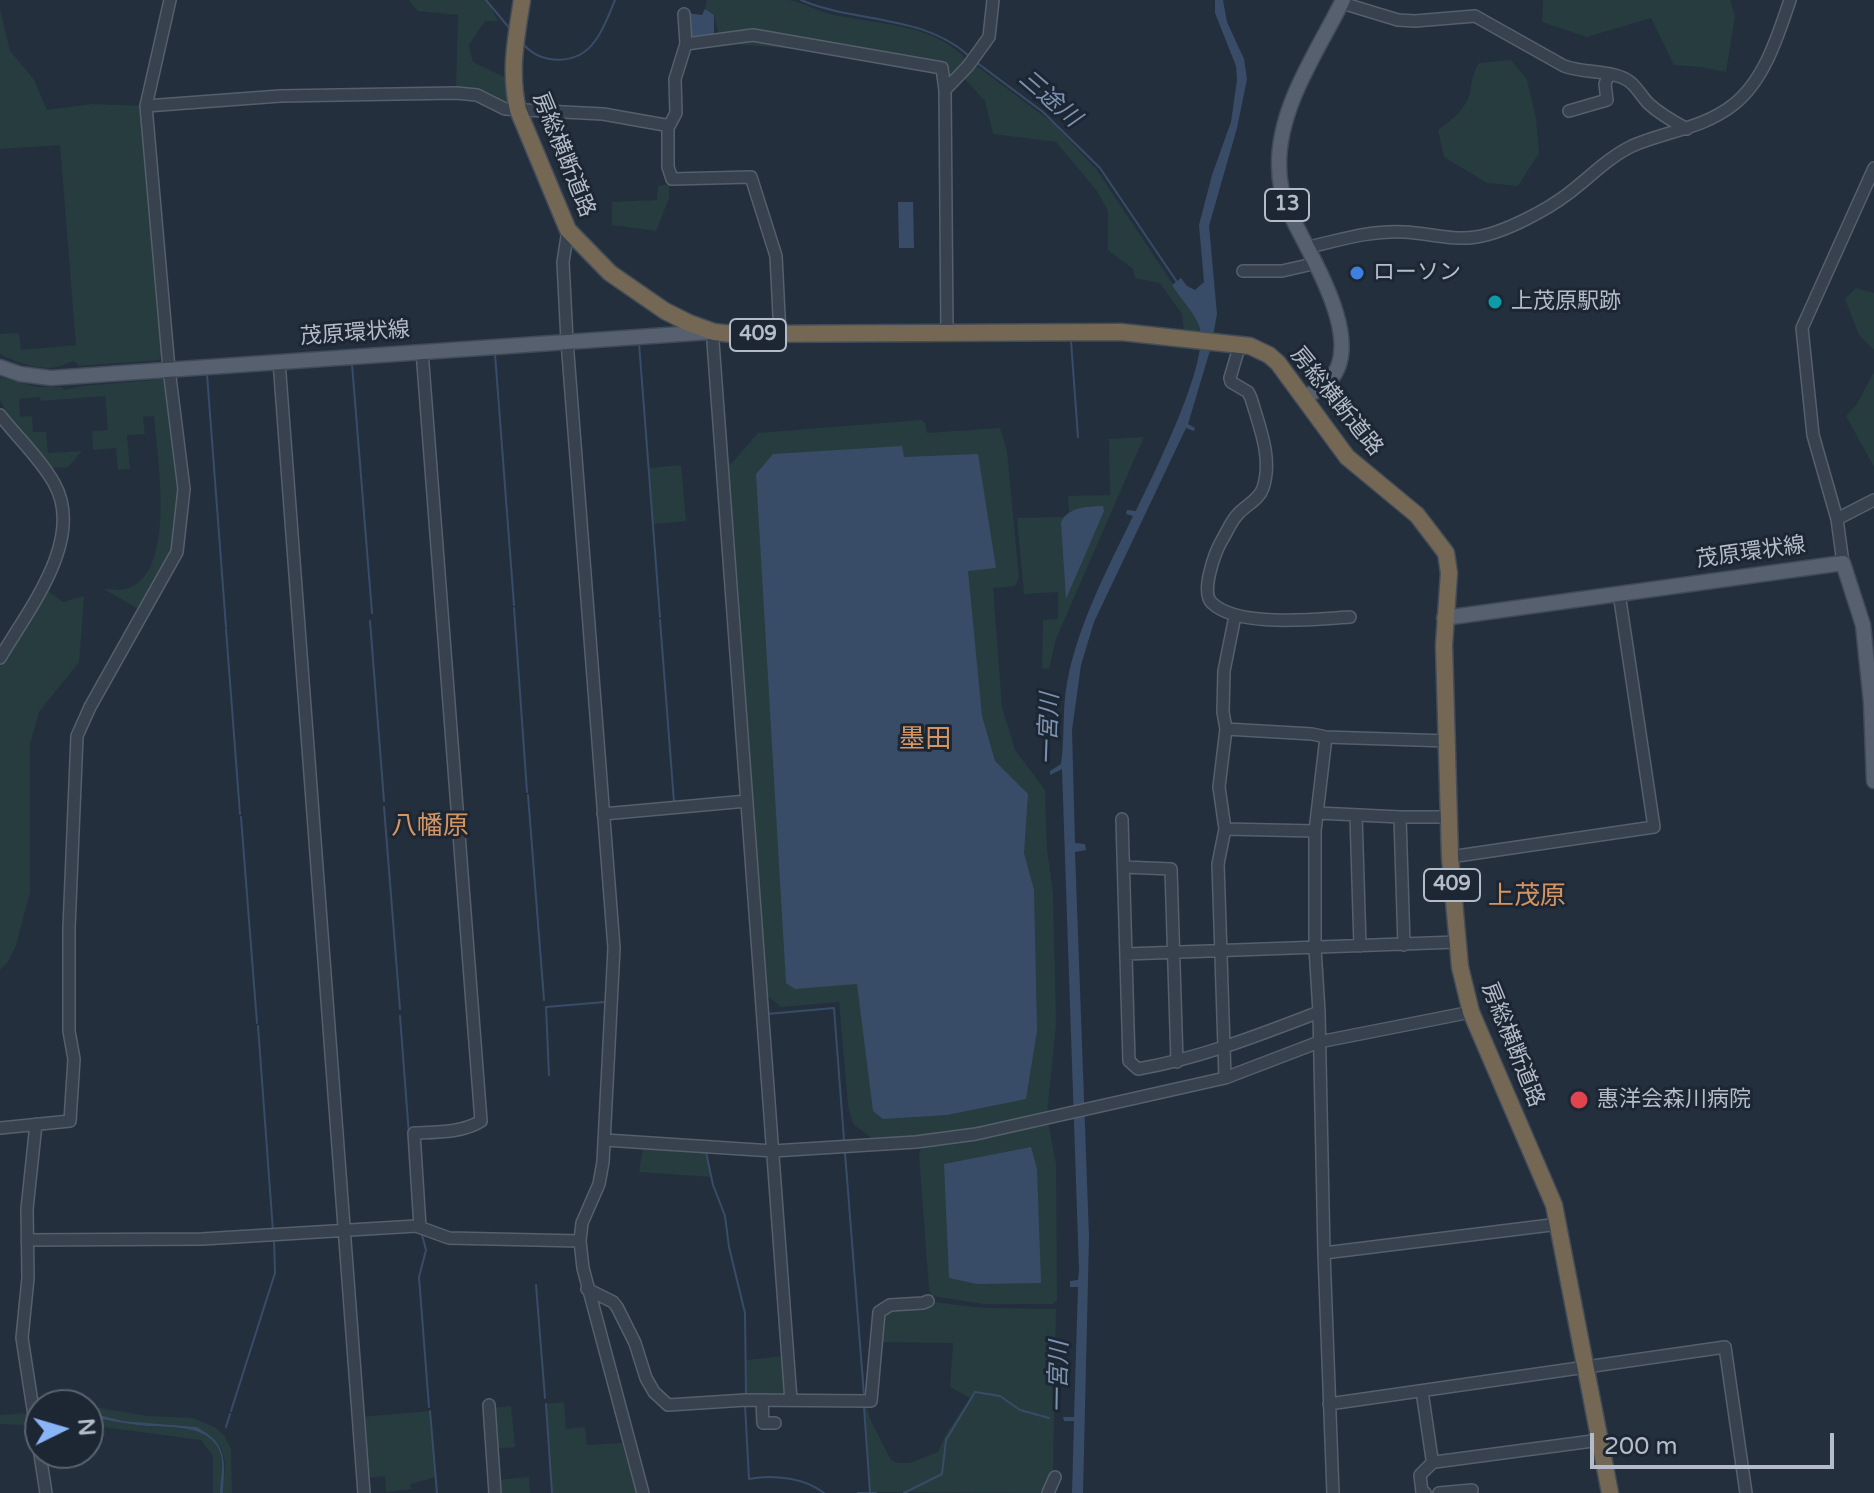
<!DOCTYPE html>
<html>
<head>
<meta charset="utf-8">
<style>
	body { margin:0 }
	#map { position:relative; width:1874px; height:1493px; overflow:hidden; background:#242f3e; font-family:"Varela Round",sans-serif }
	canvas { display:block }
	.north { position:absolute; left:24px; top:1389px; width:80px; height:80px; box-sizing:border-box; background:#1d2633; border:2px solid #59626f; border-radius:50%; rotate:85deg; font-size:22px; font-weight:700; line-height:32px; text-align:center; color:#b4bcc9 }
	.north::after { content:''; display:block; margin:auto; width:28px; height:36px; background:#8ab4f8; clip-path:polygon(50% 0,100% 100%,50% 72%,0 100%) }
	.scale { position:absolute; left:1590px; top:1433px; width:244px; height:36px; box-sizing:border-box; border:4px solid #b4bcc9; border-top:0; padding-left:10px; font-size:24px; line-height:28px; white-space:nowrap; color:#b4bcc9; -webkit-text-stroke:6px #1d2633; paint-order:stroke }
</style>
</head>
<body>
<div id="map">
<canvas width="1874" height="1493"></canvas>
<div class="north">N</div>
<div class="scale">200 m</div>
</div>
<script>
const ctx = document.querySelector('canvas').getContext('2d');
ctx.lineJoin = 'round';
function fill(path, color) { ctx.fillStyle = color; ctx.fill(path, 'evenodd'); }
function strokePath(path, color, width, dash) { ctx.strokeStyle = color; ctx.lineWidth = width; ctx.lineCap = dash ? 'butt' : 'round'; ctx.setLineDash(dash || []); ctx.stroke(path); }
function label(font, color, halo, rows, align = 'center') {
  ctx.font = font + ' "Varela Round","Noto Sans JP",sans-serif'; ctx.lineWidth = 6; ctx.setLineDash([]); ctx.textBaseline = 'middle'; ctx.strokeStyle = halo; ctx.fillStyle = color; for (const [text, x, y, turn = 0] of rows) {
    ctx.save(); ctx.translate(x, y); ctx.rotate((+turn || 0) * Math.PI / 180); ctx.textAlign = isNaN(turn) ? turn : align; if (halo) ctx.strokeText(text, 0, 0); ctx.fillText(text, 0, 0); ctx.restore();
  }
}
fill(new Path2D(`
	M409,0H487L498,21H485L469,45L473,62L506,78L510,109L456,89L458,15L418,11Z
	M707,0C734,0 762,0 789,0C799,1 818,11 830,14C877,25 933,22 968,61L949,85L946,69L848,53L721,43L714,15L705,9Z
	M1543,0H1730L1735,16L1726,72L1701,67L1674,65L1651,18L1587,37L1542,22Z
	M0,10L10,51L33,78L47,110L92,104L144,106L165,353L159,360L79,366L74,361C69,362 65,364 61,366C44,372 15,363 0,354V334L19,333L21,350L76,345L60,145L0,149Z
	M1511,60L1527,80L1536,118L1539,153L1518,186L1487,183L1444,157L1438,130C1449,122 1461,113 1467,101C1473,90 1469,79 1479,63Z
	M974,64L1053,123L1096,169L1196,319L1201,333L1184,331L1182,314L1160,283L1135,278L1133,269L1108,250V211L1097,191L1056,142L993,134L985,101L964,78Z
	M669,184V198L656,231L612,225V202L657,200L658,186Z
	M1856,288L1874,293V350L1859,335L1845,299Z
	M1874,372V467L1846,416L1857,404Z
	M168,376L182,491L174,553L143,612L104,589C111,589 123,591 129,588C177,570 157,455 154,416L143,417L145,434L127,435L130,469L118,470L116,448L93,450L92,431L108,430L105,396L41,401L40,397L19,399L20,417L32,416L33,432H46L48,453L82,451L68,467L53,468L43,462L11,420L0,400V377L37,387H61L66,390L82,386L154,380Z
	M921,420L925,423L927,433L1000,428L1007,451L1019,578L1015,586L993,588L1002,707L1015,750L1045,790L1047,849L1053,894L1056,1024L1047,1115L943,1135L873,1139L853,1124L848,1105L839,1002L781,1007L764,993L724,465L732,463L758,433Z
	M1144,437L1056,639L1049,669L1042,668L1043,620L1058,619V592L1024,594L1017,518L1063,517L1069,512L1068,496L1110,495L1109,439Z
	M681,465L686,521L653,524L649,468Z
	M44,588L63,602L84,596L79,662L39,712L30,744V892L16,945L8,962L0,970V667Z
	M1048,1122L1056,1164L1057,1301L1053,1304H983L932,1296L929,1289L919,1154L922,1146L965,1141Z
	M643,1147L706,1151L711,1177L639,1172Z
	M932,1302L985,1308L1056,1309L1053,1476L1046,1493L870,1492L864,1406L866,1405L871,1421L891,1460L898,1463H910L938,1452L946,1434L970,1398L950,1387L953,1343L879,1342L882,1309Z
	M785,1356L790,1395L746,1396V1360Z
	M37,1398L148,1416L193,1418L216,1428L224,1435L231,1449L232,1493H223L225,1463L221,1448L204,1431L197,1427L123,1421L88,1412V1405H40L39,1408Z
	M564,1402L566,1429L585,1427L587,1445L622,1443L637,1493H552L546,1404Z
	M511,1406L515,1447L494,1449L491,1408Z
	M430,1411L436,1477L410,1484L411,1489L386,1492L385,1476L365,1478L360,1417Z
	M27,1413L29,1425L0,1424V1415Z
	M88,1416C104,1420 121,1423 138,1425C164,1429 211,1421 221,1455C224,1467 221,1481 220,1493H213V1456L201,1440L88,1425Z
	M529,1477L530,1493H498L497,1480Z`), '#263c3f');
fill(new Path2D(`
	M1215,0H1223L1227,22L1244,59L1247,79L1237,128L1209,226L1217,314L1211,347L1188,424L1195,428L1194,431L1186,428L1094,622L1081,665L1072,730L1075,843L1085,844L1086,850L1075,852L1089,1237L1083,1493H1072L1074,1421H1064L1063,1417H1074L1078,1287H1070V1281L1078,1280L1079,1270L1062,769L1050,775V771L1061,764C1065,737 1062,710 1067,683C1078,624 1107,570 1133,516L1126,514L1127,510L1136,511C1152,477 1212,359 1199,326C1194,312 1180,298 1172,285L1181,278L1187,286L1195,290L1204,282L1199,225L1212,175L1231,122L1237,80L1236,66L1215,13Z
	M705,9L714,15V39L691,41L687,13L702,15Z
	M913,202L914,248H899L898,202Z
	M902,446L904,457L978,454L996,568L968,571L982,716L995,761L1028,794L1024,853L1034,890L1037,1031L1026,1099L947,1115L883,1119L873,1111L857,984L795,989L786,983L756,474L773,454Z
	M1103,506L1104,511L1066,599L1061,522C1070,506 1086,507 1103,506Z
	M1031,1147L1037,1169L1041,1283L977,1284L949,1278L944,1164Z
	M88,1412L123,1421L197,1427C228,1444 225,1461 223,1493H220C220,1481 224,1467 221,1455C211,1421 164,1429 138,1425C121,1423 104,1420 88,1416Z`), '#394c67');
strokePath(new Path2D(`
	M486,0L511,30
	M801,0C855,23 922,14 968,55
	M523,44C542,65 577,66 595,41C604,29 609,14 615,0
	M976,62L1043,112L1100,168L1177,282
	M1071,341L1078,437
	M639,343L660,617
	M495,354L514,605
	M352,364L372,613
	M207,374L226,627
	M514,608L527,792
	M660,620L674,802
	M370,621L384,801
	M226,629L240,814
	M528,795L544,1000
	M384,807L400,1009
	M241,817L257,1023
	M767,1014L834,1008L844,1140
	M400,1016L409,1135
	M258,1026L273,1231
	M549,1075L546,1007L605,1002
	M706,1152L713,1185L725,1216L729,1247L745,1313L746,1396
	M845,1153L864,1395
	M422,1235L426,1250L419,1277L429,1407
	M536,1285L545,1398
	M546,1404L552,1493
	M745,1405L749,1479C773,1474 805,1478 824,1493
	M864,1407L870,1492
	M231,1411L275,1273L274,1238
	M430,1411L437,1493
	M226,1427L230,1414
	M858,1493H876
	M904,1493L942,1474L946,1440L975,1392L1000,1396L1020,1410L1049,1418`), '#394c67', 2);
const minor = new Path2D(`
	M1342,3L1398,20L1415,21L1475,16L1564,66C1583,73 1603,70 1621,77C1635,82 1639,94 1649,104C1660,114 1674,122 1687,129
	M684,14L686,44
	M146,106L280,96L456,93L477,95L505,109L603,114L665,125L668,128V167L672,179L751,177L776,256L780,335
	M1569,111L1607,100L1605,84L1609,74
	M668,128L676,113L675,79L686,44L753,35L942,68L945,90
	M568,230L563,262L567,341L614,948L603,1162L599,1184L582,1223L580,1241L583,1268L643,1493
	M1309,247C1340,240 1371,230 1404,232C1428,233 1453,241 1476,237C1504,233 1547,210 1569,193C1590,177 1609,157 1632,146C1666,131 1702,129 1733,105C1764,81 1778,36 1790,0
	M1243,271H1282L1317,263
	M714,332L713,342L791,1400
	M947,332L945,90L968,66L989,37L993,0
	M1240,344L1230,378L1231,382L1248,392L1251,398C1259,426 1273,458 1263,488C1259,500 1246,505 1238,514C1231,521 1227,532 1222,540C1215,552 1200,593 1212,603C1238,628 1315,619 1350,617
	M279,361L364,1493
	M0,415C17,437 40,458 54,483C86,539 28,610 0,658
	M1837,519L1874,500
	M1843,563L1837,519L1813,435L1802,328L1874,168
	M1226,729L1312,734L1326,737L1448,741
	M1326,737L1315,831V948L1319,1012L1324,1253L1333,1493
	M1318,813L1400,817H1450
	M603,814L747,801
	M1356,815L1360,946
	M1400,817L1404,945
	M1122,819L1129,1061L1138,1069C1201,1058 1259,1035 1319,1012
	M1225,829L1315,831
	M1450,857L1654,827L1619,593
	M1124,867L1171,869L1177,1062
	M1126,954L1457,942
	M1225,1078L1218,864L1225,829L1219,787L1226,729L1223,712L1224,671L1235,616
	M36,1124L27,1209L28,1278L22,1338L46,1493
	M0,1128L70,1121L74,1059L69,1031V928L77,736L90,707L177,552L184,489L169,369L146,106L170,0
	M605,1140L773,1151L916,1142L976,1134L1225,1078L1319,1042L1471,1012
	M420,1227L414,1133C436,1132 462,1133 481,1121L422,351
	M27,1240L202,1239L416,1226L449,1238L580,1241
	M1324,1253L1559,1224
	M587,1289L613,1302L617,1307L635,1343L646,1378L654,1392L668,1405L746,1400L871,1401L879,1312L890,1305L923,1303L928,1301
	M1422,1391L1432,1459L1435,1462L1600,1440
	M762,1400L763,1423H775
	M1329,1404L1725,1347L1746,1493
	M489,1405L495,1493
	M1048,1493L1055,1477
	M1425,1493L1422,1492L1420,1475L1433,1462
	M1439,1493L1472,1490`);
const major = new Path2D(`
	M0,367L20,374L51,378L710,332
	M1304,398C1312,393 1322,388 1329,381C1368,341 1306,250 1289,211C1282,197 1279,179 1279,164C1279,105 1318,51 1343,0
	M1444,618L1843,563L1863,625L1871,702L1874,781`);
const highway = new Path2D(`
	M522,0C516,38 509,72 518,110L568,230L610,273L665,311L689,323L714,332L732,334L1121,332L1250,346L1269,355L1278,363L1347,457L1417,515L1446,553L1449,573L1444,645L1450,857L1460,967L1471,1012L1554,1205L1610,1493`);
strokePath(minor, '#565f6c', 14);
strokePath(major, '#414a57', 17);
strokePath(highway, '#434c59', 19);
strokePath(minor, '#38414e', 11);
strokePath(major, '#56606e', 14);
strokePath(highway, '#746855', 16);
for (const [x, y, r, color] of [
	[1357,273,8,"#3f7fe0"],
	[1495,302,8,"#0f9aa8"],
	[1579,1100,10,"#e0444e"]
]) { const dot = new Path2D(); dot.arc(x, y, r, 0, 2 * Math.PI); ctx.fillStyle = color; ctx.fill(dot); strokePath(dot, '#1d2633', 3); }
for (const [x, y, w] of [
	[1287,205,44],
	[758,335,56],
	[1452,885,56]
]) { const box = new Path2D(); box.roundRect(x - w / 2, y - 16, w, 32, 6); ctx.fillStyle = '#1d2633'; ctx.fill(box); strokePath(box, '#b4bcc9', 2); }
label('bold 20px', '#b4bcc9', null, [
	["13",1287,205],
	["409",758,335],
	["409",1452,885]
]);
label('22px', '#b4bcc9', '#1d2633', [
	["房総横断道路",563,155,68],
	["茂原環状線",355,334,-4],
	["房総横断道路",1336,402,51],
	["茂原環状線",1751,553,-8],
	["房総横断道路",1512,1045,68]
]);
label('22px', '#b4bcc9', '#1d2633', [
	["ローソン",1373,273],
	["上茂原駅跡",1511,302],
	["惠洋会森川病院",1597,1100]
], 'left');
label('italic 24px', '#7c92b1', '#1d2633', [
	["三途川",1049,99,41],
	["一宮川",1050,729,-88],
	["一宮川",1060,1377,-89]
]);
label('26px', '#d59563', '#1d2633', [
	["墨田",925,740],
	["八幡原",430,827],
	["上茂原",1527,897]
]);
</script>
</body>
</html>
